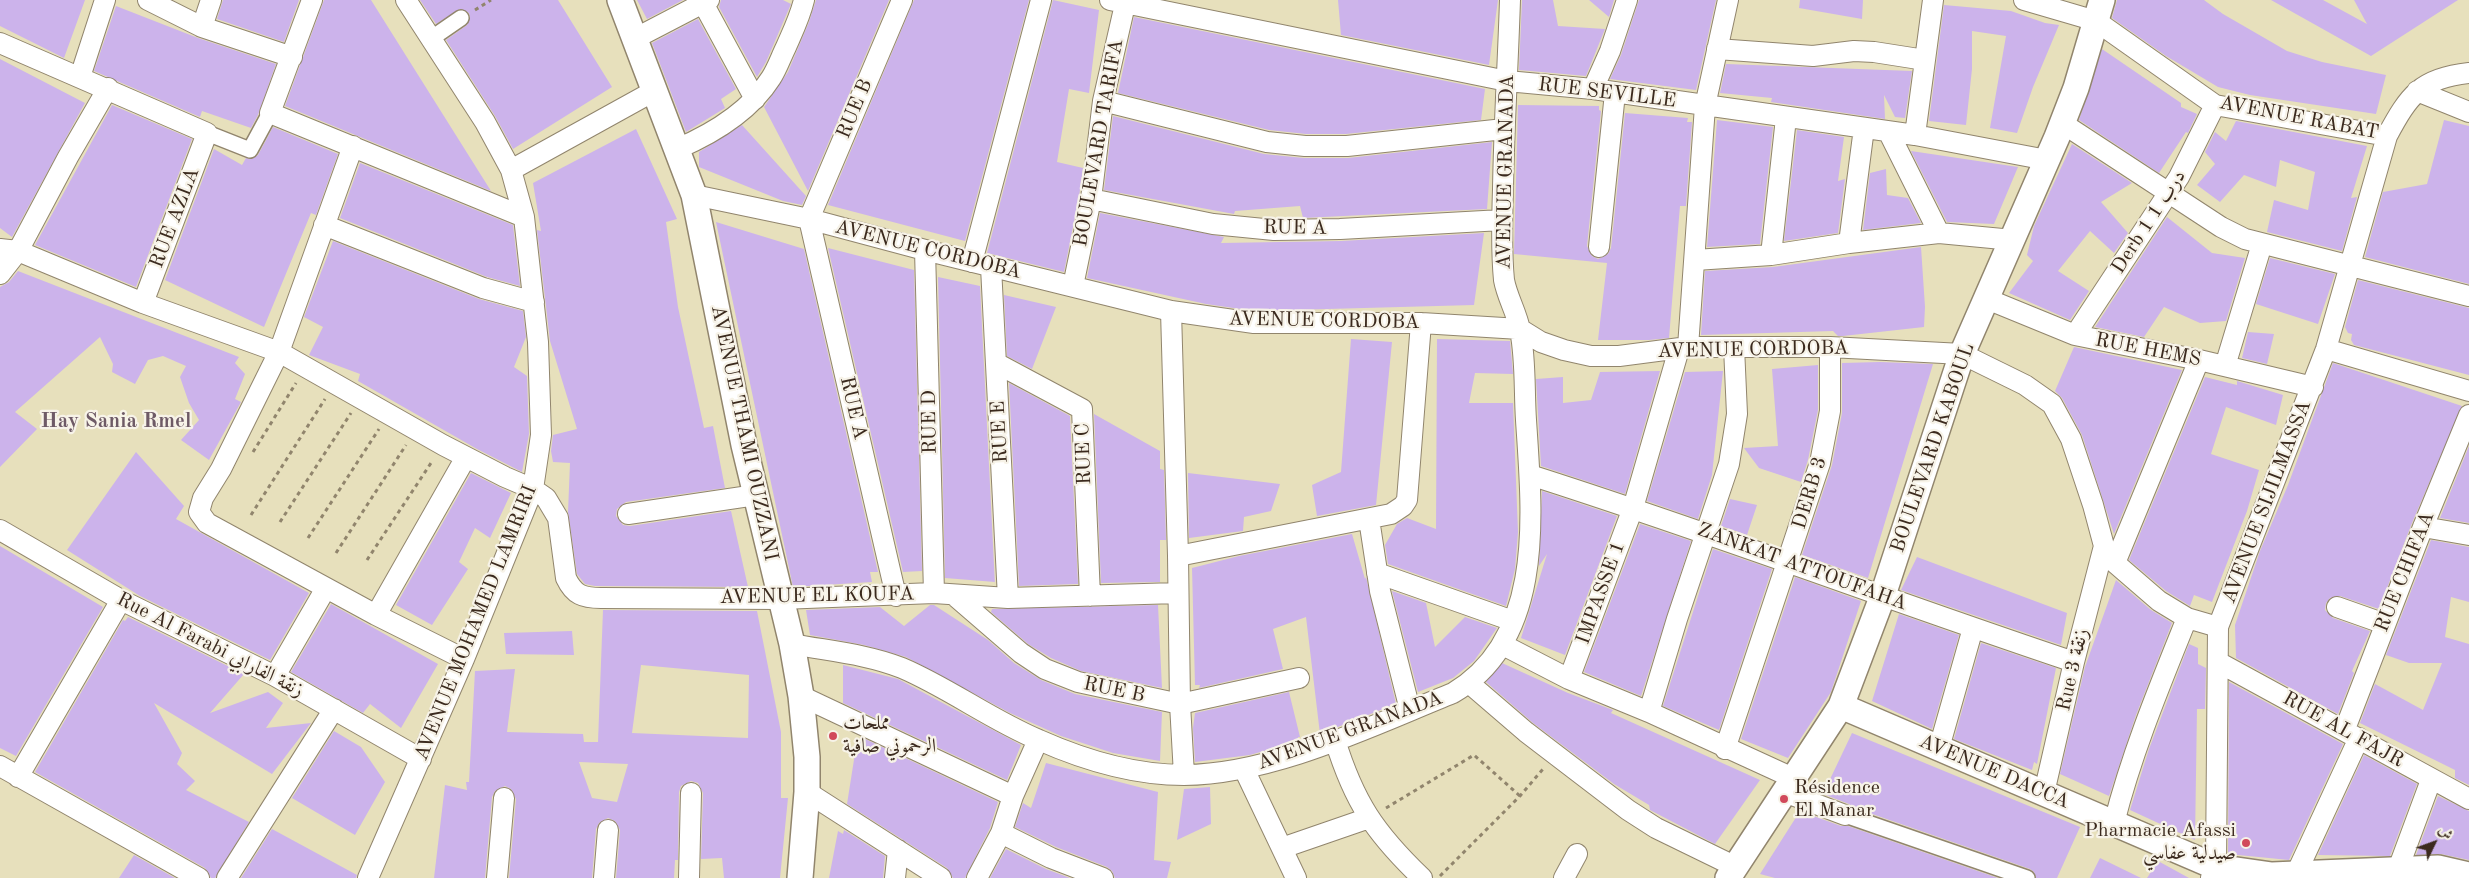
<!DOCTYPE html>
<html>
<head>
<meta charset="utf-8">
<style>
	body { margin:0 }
	#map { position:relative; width:2469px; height:878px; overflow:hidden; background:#e7e0bc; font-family:"Old Standard TT",Amiri,serif }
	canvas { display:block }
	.north { position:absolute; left:2409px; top:818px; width:50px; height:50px; -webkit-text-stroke:4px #f7f3e8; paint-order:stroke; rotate:48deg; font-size:14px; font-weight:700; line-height:20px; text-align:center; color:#3b2a1e }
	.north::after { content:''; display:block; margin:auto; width:18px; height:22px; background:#3b2a1e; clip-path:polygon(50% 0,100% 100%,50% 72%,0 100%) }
</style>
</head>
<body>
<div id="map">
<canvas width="2469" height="878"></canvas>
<div class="north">ش</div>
</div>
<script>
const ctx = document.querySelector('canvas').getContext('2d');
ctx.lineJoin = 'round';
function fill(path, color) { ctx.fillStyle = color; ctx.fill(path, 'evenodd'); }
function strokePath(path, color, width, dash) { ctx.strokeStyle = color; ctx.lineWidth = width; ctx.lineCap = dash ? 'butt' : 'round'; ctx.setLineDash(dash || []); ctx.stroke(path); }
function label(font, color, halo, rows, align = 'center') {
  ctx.font = font + ' "Old Standard TT",Amiri,serif'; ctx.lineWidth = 4.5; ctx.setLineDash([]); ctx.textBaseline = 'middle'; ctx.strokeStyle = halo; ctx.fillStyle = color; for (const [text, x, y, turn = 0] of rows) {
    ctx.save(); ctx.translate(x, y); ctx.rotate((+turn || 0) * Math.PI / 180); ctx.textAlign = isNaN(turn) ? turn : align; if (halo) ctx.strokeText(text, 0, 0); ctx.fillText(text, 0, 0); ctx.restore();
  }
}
fill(new Path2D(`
	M0,0H85L64,58L0,26Z
	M223,0H299L284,42L217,19Z
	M324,0H371L491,191L285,106Z
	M420,0H558L612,87L513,149L495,116L446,40L467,25L470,18L469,13L460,9L436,24Z
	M637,0H683L647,19Z
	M721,0H783L791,4L766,62L757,77L719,7Z
	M816,0H889L808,191L764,107L788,72L809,22Z
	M914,0H1029L965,241L828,205Z
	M1053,0L1099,10L1089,93L1069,89L1057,162L1083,168L1079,197L1064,272L987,253Z
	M1338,0H1498L1489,65L1341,35Z
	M1522,0H1553L1558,26L1605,29L1586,76L1519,70Z
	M1589,0H1614L1609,17Z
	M1639,0H1716L1696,90L1610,79L1621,55Z
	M1800,0H1863L1862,19L1799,8Z
	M2117,0H2204L2223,14L2287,51L2322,62L2386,75L2376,114L2250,95L2218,87L2166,56L2112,18Z
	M2271,0H2323L2367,24L2354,0H2458L2371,56Z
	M1944,5L2011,11L2045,23L2059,25L2033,87L2017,133L1990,128L2006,36L1972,31V69L1966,125L1929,121Z
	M116,6L198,38L276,64L258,115L251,128L202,111L200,117L94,71Z
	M1134,17L1485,89L1481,120L1346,134H1306L1269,130L1118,93Z
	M698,19L736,89L721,99L725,108L686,132L652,43Z
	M2102,49L2181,103V107L2197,114L2188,133L2186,132L2159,173L2079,120Z
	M0,59L85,103L12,237L0,228Z
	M1726,64L1912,71L1905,118L1895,117L1884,95L1885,119L1771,102L1772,98L1720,93Z
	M112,105L192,139L136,287L35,245Z
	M1518,105L1599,106V110L1601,111L1587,246L1592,256L1598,259L1608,254L1611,248L1625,113L1688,118L1687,122H1692L1686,206H1680L1669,338L1649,340H1598L1607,263L1514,254Z
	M1113,116L1264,154L1304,158H1348L1492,142L1487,209L1303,218L1300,206L1235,211L1234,214L1104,190Z
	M1717,120L1773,127L1760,244L1707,247Z
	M2444,120L2469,126V284L2365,257L2383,192L2427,184Z
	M2236,121L2367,146L2351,198L2357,197L2342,251L2267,232L2274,200L2308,210L2315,172L2280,160L2276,187L2244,175L2220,202L2197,185L2215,164L2205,152L2215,132L2226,141Z
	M742,125L806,196L802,205L783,201L699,167V152Z
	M273,127L338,154L316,215L311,213L264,327L165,280L214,149L242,165L246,158L251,159L258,155Z
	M636,129L677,219L666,222L678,307L704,428L713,426L725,488L626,502L617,509L616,516L623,525L630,526L731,511L748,587L595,586L585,584L577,574L568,512L570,463L553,462L551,451L553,435L577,429L550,341L537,230L541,231L533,183Z
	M1797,130L1844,137L1838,181L1845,179L1838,233L1784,241Z
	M2072,144L2132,183L2101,202L2128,233L2114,253L2090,231L2058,271L2089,291L2070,320L2009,293L2033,261L2027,255L2034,226Z
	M1911,151L2018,167L1994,224L1947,222Z
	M360,163L513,225L520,286L487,277L340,218Z
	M1886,169L1887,195L1908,198L1921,223L1863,230L1870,173Z
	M1100,213L1224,237L1221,243L1341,241L1484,233L1474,305L1254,311L1206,304L1087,278Z
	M2167,217L2212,253L2245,258L2226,321L2200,323L2164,307L2144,337L2095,327Z
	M716,222L804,249L878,572H870L872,582L793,587Z
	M333,241L479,299L523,311L526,337L514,367L527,376L529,434L522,472L477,449L358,381L360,374L309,355L323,327L304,317Z
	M1921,247L1925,307L1924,327L1843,336H1838L1833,331L1701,335L1705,271L1773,267Z
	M828,248L914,270L922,571L903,572Z
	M2270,258L2335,274L2318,324L2256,304Z
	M18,271L239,357L235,363L245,374L235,399L241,402L209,460L181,440L199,420L189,403L180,377L186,366L163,356L148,360L135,384L112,372L113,364L100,337L15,412L37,429L0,467V287L9,282Z
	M938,277L980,286L995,585V582L945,578Z
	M2358,280L2469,308V375L2354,345L2351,340L2352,334L2348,333L2345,327Z
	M1004,295L1056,307L1032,369L1007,356Z
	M2248,332L2274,334L2267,364L2242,358Z
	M1351,339L1392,342L1376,505L1317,516L1312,485L1341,472Z
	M1437,339L1510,341L1513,374L1475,373L1469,403H1513L1518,532L1515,569L1506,606L1388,564L1385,545L1397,524L1407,518L1436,529Z
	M2074,347L2182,370L2114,534L2082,435L2062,398L2055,391Z
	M1880,362L1933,364L1868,578L1802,555L1832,465L1842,413V363Z
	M2333,363L2462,406L2412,523L2379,609L2340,596L2330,598L2326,603L2325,610L2333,618L2370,631L2352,671L2354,673L2338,714L2236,658L2235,625L2260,551L2288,485Z
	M1818,365V410L1808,460L1801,482L1759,468L1744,448L1778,446L1772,369Z
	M1660,371L1625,494L1541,466L1536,379L1563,377V403L1591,400L1600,372Z
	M1723,371L1712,475L1698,519L1647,501L1685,372Z
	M2205,377L2237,385V381L2283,395L2276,425L2226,407L2211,454L2259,470L2247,511L2212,602L2194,595L2190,606L2166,591L2129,560Z
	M1009,383L1070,416L1078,584L1019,586Z
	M1094,414L1160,451V469L1164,470L1166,540H1160V582L1101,583Z
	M2469,446V523L2440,518Z
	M136,452L184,506L176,519L309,593L270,660L140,596L67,550Z
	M471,473L511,493L490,538L475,528L459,562L468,569L432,625L396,605Z
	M1188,473L1280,484L1271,511L1244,517L1243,531L1189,538Z
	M1542,491L1617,516L1565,655L1521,638L1547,554L1539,566Z
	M1730,499L1757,505L1747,535L1721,526Z
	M1640,524L1691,541L1641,696L1584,672Z
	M1352,534L1365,579L1366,577L1396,704L1320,734L1306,617L1273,629L1283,669L1199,688L1200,685H1195L1192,568L1239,556Z
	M2431,540L2469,547V602L2451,597L2445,637L2469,644V785L2455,778V770L2360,723L2375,684L2423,710L2442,663H2409L2386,655Z
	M0,546L103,607L16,756L0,748Z
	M1713,549L1772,569L1719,730L1663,706Z
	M1917,557L2067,613L2061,645L1901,590Z
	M1795,577L1861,601L1831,692L1788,758L1741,739Z
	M2116,580L2151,610L2172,623L2136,715L2109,796L2060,774L2085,667Z
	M1392,591L1426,603L1435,647L1465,617L1497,628L1474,661L1453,678L1418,692Z
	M331,604L438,664L401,728L370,704L363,713L291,672Z
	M930,605H934L988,640L1014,663L1041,680L1075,694L1162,712L1160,761L1113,753L1061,736L1010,713L906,657L864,645L810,635L806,610L880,607L904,626Z
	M1158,605L1162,688L1081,671L1051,658L1028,644L991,612L992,609Z
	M603,610L757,611L781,732V798H788L780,878H724L722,858L701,859L703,793L698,783L691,781L681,786L679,792L678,860H675L674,878H616L620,830L615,821L608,818L599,823L596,829L592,878H509L516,799L511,789L505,786L495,791L492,797L485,878H434L445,785L467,790L466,782H469L475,671L515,669L507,732L583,734L584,742H598ZM641,665L749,675L748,738L632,733ZM579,762L628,764L617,802L592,798Z
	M1899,614L1959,635L1932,729L1872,701Z
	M128,617L244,674L210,713L268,692L283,703L266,728L311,723L272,774L154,703L182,753L177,764L195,781L186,790L249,822L215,878H211L205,868L35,772L123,620L125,621Z
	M572,631L574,655L506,654L504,633Z
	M1981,643L2056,668L2037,764L2034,762L2032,770L1954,739Z
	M2189,644L2198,648V664L2206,668L2205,709H2197L2195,840L2130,810L2149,749Z
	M1502,663L1568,693L1613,710L1611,713L1760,780L1715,844L1650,810L1649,805L1614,784L1533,723L1486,682Z
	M843,665L898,679L1021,745L1007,780L843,703Z
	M2229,682L2343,744L2289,860L2228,854Z
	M1289,692L1300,737H1298V741L1250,755L1195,762L1193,728L1195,713Z
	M334,731L361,747L385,782L355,835L292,798Z
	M1852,733L2080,827L2057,878H2036L2034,872L2030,869L1855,808L1849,804L1823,794Z
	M861,737L998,802L990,828L965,878H953L947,868L847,804L856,747Z
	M2364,755L2417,784L2390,856L2318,855Z
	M1046,763L1158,792L1154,860L1171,862L1167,878H1115L1112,871L1107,867L1056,847L1015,827L1023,803L1031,808Z
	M1210,787L1211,824L1177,840L1184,789Z
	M2438,796L2469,811V860L2441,854L2416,855Z
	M1800,811L1841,826H1848L1998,878H1775L1760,874Z
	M272,829L357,875L356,878H241Z
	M844,830L885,856L883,878H829L838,831L843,834Z
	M1006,849L1046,869L1070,878H990Z
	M134,855L175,878H119Z
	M2100,858L2141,878H2090Z
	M2158,861L2189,878H2147Z`), '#ccb3eb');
const pedestrian = new Path2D(`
	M432,38L461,18
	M207,133L250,150L270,113
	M1845,815L2027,878`);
const minor = new Path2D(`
	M148,0L202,27L292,57
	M312,0L270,113L524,217
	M1110,0L1507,81L1593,89L1915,135L2047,160
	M2024,0L2096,21L2215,105L2387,136
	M703,3L755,99
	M202,27L211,0
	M634,39L709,0
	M0,43L207,133L143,303
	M1717,49L1813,56L1854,51L1874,52L1925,60
	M80,77L105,0
	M1593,89L1610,51L1627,0
	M2417,91L2469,112
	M1103,101L1267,142L1305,146H1347L1504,129
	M2062,123L2221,227L2245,239L2469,296
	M1888,131L1939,233
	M1915,135L1933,0
	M353,146L279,352L221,469L203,498L199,512L207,523L376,615L464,659
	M677,149C712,134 750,111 771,78C777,69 781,57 786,47C793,31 800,17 804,0
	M511,170L654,91
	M694,195L809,219L925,250L1171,311L1254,323H1421L1520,329L1541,342L1564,350L1591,356H1619L1688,347H1830L1962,354L2025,385L2052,404L2071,439L2093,505L2104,546L2115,563L2159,601L2187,618L2218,627
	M1091,199L1213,224L1274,230L1340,229L1502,220
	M324,225L483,288L534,302
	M1849,243L1864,128
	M1599,247L1615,93
	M0,249L18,251L143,303L279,352L443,445L505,477L533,489L546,498L558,518L566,578C574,595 583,598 601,598L781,599L934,593L1008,598L1178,593
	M925,250L934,593
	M1771,255L1786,118
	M1695,260L1771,255L1849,243L1939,233L2013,240
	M972,262L1041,0
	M991,267L1008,598
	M0,274L18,251L68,157L108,88
	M1073,286L1091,199L1103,101L1126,0
	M1987,299L2075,335L2199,360L2313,387
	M1171,311L1178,556L1180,704L1184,775
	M2075,335L2179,177L2215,105
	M1688,347L1705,106L1728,0
	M2326,349L2469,391
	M996,363L1082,409L1090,596
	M2225,366L2262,244
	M1530,475C1713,533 1891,601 2074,662
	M628,514L756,495
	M1369,519L1380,591L1410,710
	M2423,527L2469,535
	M0,530L121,600L275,676L421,759
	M1178,556L1391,514L1403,506L1407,500L1421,323
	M2115,563L2199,360
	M1377,573L1513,621
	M896,596L809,219L902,0
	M955,596L1021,653L1045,669L1078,682L1180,704L1299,678
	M2337,607L2385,624
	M376,615L466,457
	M792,644C828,651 867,654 902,668C949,688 991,720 1039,740C1084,760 1135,775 1184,775C1274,774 1371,726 1453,693C1546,638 1532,513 1526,420C1524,391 1526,359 1520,330C1517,313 1507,297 1504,280C1501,250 1502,219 1503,189C1504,126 1508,63 1510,0
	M1503,645L1569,679L1649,712L1793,778
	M2218,662L2469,799
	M275,676L326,588
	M1569,679L1633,508L1679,349
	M1469,683L1526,732L1628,810L1656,828L1736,867
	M801,696L1013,796
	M1649,712L1677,619L1729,464L1737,414L1734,347
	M2345,729L2423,527L2469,415
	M1335,740C1354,802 1375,833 1422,878
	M1939,748L1973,628
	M1725,749L1820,463L1830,411V347
	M0,766L199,878
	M1244,769L1296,878
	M18,777L121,600
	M807,792L941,878
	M1784,792L1845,815
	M2044,793L2074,662L2104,546
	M2114,823C2132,752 2160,685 2187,618
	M1001,833L1051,858L1103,878
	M1282,848L1369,818
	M2398,869L2431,780
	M2296,874L2359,738
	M227,878L334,709
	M368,878L464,659L533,489L541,435L538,342L524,217L511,170L485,122L406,0
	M497,878L504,798
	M604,878L608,830
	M689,878L691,793
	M895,878L898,850
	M977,878L1001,833L1013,796L1038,740
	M1564,878L1577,854
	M2211,878L2216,867L2218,627L2326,349L2387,136C2409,95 2421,78 2469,73`);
const tertiary = new Path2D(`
	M620,0L694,195L744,445L792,644L801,696L807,757V792L800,878
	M1841,706L2216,867L2272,875L2438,868L2469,875
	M1728,878L1841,706L1883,595L1962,354L2057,137L2076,88L2102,0`);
strokePath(pedestrian, '#91856d', 18);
strokePath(minor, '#91856d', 22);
strokePath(tertiary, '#91856d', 28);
strokePath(new Path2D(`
	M475,10L491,0
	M253,452L296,383
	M251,515L325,399
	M280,522L351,413
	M308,538L379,429
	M336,553L406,445
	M367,560L433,460
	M1386,808L1474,755L1520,796
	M1440,876L1520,796L1543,769`), '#91856d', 3, [4, 4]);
strokePath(pedestrian, '#fff', 15);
strokePath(minor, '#fff', 20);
strokePath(tertiary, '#fff', 25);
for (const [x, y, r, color] of [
	[833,736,5,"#d1495b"],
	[1784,799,5,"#d1495b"],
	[2246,843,5,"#d1495b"]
]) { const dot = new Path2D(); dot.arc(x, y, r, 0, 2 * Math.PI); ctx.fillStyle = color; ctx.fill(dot); strokePath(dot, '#f7f3e8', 2); }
label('20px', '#3b2a1e', '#f7f3e8', [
	["RUE SEVILLE",1607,93,7],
	["RUE B",855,109,-67],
	["AVENUE RABAT",2299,118,11],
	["BOULEVARD TARIFA",1099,143,-80],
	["AVENUE GRANADA",1506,172,-89],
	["RUE AZLA",175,218,-69],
	["Derb 1 درب 1",2149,222,-57],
	["RUE A",1295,228,1],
	["AVENUE CORDOBA",928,250,14],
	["AVENUE CORDOBA",1324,321,1],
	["AVENUE CORDOBA",1753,350,-1],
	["RUE HEMS",2148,350,11],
	["RUE A",853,408,77],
	["RUE D",930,422,-91],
	["RUE E",1000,432,-93],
	["AVENUE THAMI OUZZANI",744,433,78],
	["BOULEVARD KABOUL",1933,448,-71],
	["RUE C",1084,454,-92],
	["DERB 3",1810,493,-73],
	["AVENUE SIJILMASSA",2267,502,-69],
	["ZANKAT ATTOUFAHA",1802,567,20],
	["RUE CHIFAA",2405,572,-68],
	["IMPASSE 1",1601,593,-70],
	["AVENUE EL KOUFA",817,596,-1],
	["AVENUE MOHAMED LAMRIRI",476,623,-68],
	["Rue Al Farabi زنقة الفارابي",210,645,27],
	["Rue 3 زنقة",2073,670,-77],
	["RUE B",1114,690,12],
	["RUE AL FAJR",2343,730,29],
	["AVENUE GRANADA",1350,731,-20],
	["AVENUE DACCA",1994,772,23]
]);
label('20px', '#3b2a1e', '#f7f3e8', [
	["مملحات",843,724],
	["الرحموني صافية",843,747],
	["Résidence",1794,788],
	["El Manar",1794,811],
	["Pharmacie Afassi",2236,831,"right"],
	["صيدلية عفاسي",2236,854,"right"]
], 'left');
label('bold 21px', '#6e5a66', '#f7f3e8', [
	["Hay Sania Rmel",116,421]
]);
</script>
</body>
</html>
